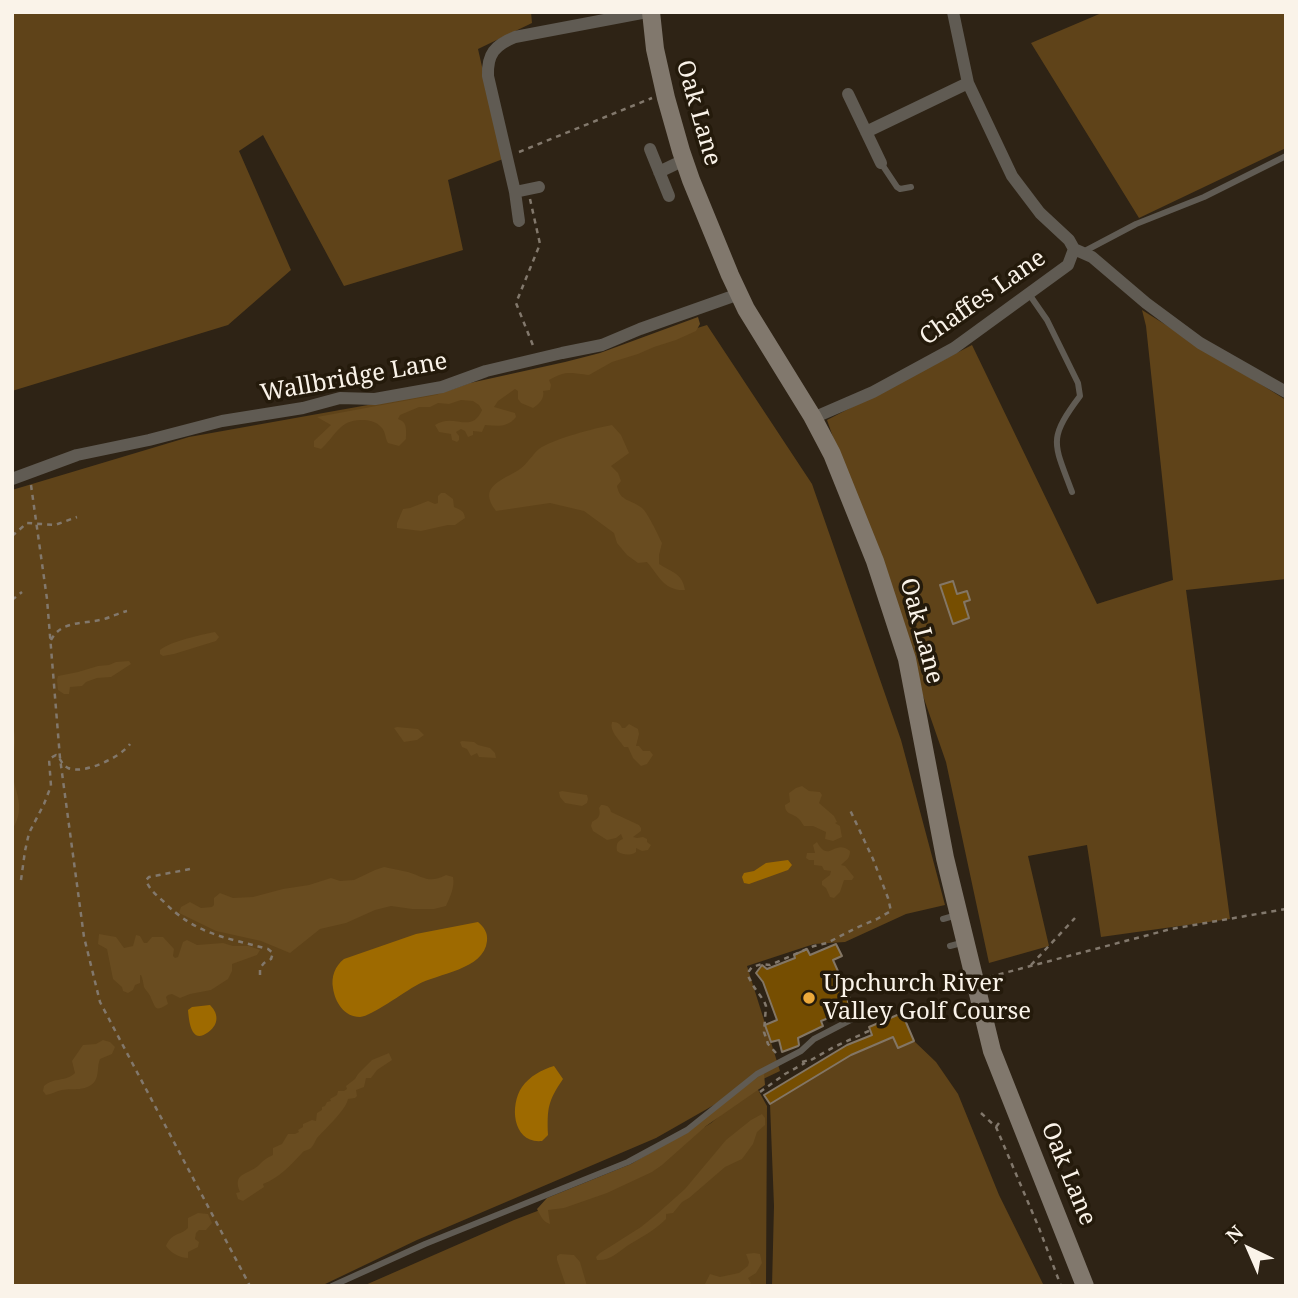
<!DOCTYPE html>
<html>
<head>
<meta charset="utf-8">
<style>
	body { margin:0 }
	#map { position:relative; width:1298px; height:1298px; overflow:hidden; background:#2e2315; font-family:"Noto Serif",serif }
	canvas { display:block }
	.frame { position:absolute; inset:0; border:14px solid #faf3e9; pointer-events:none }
	.north { position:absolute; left:1214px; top:1214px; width:70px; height:70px; -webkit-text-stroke:5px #241a0b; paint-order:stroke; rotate:316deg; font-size:19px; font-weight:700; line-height:28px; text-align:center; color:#faf3e9 }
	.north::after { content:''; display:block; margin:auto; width:24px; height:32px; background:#faf3e9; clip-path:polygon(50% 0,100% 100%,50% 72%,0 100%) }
</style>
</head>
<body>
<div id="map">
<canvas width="1298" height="1298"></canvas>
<div class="frame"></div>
<div class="north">N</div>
</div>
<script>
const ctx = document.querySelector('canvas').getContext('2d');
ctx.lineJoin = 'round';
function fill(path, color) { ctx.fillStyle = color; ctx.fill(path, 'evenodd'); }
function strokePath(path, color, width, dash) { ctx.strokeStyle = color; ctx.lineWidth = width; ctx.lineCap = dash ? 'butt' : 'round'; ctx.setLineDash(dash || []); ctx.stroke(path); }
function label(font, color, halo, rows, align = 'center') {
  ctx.font = font + ' "Noto Serif",serif'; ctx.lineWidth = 7; ctx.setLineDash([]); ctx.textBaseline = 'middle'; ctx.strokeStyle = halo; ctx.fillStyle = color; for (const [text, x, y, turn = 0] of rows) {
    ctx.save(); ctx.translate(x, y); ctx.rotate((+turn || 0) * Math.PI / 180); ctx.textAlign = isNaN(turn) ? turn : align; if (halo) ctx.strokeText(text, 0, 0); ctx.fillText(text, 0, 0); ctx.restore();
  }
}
fill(new Path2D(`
	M12,12H531L532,23L478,49L503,159L448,180L463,250L344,286L263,135L239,151L291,270L228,325L12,391Z
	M1104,12H1286V148L1139,218L1031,43Z
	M1142,310L1286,400V579L1186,590L1230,919L1101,937L1087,845L1028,856L1049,946L989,963L946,762L827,420L972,345L1097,604L1173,580L1146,326ZM953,581L957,594L967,591L970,600L964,602L969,618L953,624Z
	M707,325L812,484L901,740L945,905L906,914L845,942L814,944L747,966L780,1071L742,1089L656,1138L417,1240L321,1286H12V490L189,437L558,371Z
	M893,1037L898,1048L914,1041L936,1062L958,1094L999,1195L1044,1286H772L774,1206L770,1104L851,1055Z
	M756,1086L767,1106L766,1286H363L514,1220L618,1180L711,1123Z`), '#5f4319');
fill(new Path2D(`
	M698,317L700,324L696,331L676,340L654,347L638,354L612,362L589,375C571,373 566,370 549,380L551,385L550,390L543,391C545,398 539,404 533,408L521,403L518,399V391L515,389L498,401L494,407L515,413L516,417C507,428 497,426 485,425L482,432L473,431V435L468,437L465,431L461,429L456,432L459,436V440L457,442L452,440L451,434L439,432L435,425C454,412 471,435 482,410L479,405L473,401L461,400L449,404L438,403L430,407H419L400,415L398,419C408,422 406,431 406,439L399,446L388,443C385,438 386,433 382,428C376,421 369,420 361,420C339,420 335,437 321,449L314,447V441L331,425L317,417L436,395L470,383L565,362L600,353Z
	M612,425L621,435L629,453L611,466L618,473L621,481L617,486C620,502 631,499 642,508C648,513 658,535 662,543L659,555V564C673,573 682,573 685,590C664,591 659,576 647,562L638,563L627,555L617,543L614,533L584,511L550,503L496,511C477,486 502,481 520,469C528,463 532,455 539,449C553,439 595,428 612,425Z
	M441,493H445L453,499L454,507C460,510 464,510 465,518L455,525H448L421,531L397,528V523L403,509L410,508L428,501L435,504L438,503V496Z
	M215,632L219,637L216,641L174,654L163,656L160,654V650C171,641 200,635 215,632Z
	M129,661L131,664L111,677L97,678L86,682L82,686L70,687L69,694H64L58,690L57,680L58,676L78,672L98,666L109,665L116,662Z
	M612,722C617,722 620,723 622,728H625L629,724L638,729L639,734L636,746H639L643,751H650L653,755L647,764L641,766L633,758L628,747H624C619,739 609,731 612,722Z
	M12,724C19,741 11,758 13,775C14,786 20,798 19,809C19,817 16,823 12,830Z
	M397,727L418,729L424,735L417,740L404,742L394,728Z
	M462,741L474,742L478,745L490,748L495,753L496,758L479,757L477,753L471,756L467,749L462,747L460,742Z
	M802,786L809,791L820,792L822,795L819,803L834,816L837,822L835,823L840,826L842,837L833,841L825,839L826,832L813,826H804C802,823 801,821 799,819C793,813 785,815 785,805L790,802L789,793L796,788Z
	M562,791L587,795L588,799L587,803L582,806L565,803L560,797L559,792Z
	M601,805C606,805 610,806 611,812L639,825L641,828V831L633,837L637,838L643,837L647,839V842L651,845L648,850L642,851L636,848V852C631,856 621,855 617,851C616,845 617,841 623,839L621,834L616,838L607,840L593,831L591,826L592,822C598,818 601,817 599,808Z
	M817,842C829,864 834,838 850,851C850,859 846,860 841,865L845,866L854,877L852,880H844L840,892L834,898L830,897L826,888L822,885V881L830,875L831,871L824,870L822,866L814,865V860H809L806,858L807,853H815L813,845Z
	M384,867C392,869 400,870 408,872C424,877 429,884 446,875L453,877C455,887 450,897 446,906L434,909H412L391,906L375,910L346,923L320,929L290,953L261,941L216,931L179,913L181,907L190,902L201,908L212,907L214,905V898L220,893L233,898L253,897L283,889L309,885L331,878L340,881L354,880L375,870Z
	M99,934L116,937L124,948L133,946L136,935L140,936L144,943H147L152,937H163L174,949L173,956L175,958L178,957L183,942L187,940L197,945L223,943L233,946H249L260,950L257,955L232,964V971L228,979L211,990L190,994L180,998L172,994L168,995L166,997L168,1004C155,1012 156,1009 151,998C150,994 146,991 144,987C143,983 143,979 141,975H140V983L135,985L133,990L128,993L123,991L122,987L113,979L107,949L98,944Z
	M103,1040L110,1042L115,1047L112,1054L100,1059C97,1066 99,1075 95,1081C87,1092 73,1088 62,1090C57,1091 52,1094 46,1095L43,1091L44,1086C54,1077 66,1082 75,1073L72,1061L83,1045L96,1044Z
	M389,1053L392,1060L377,1070L371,1078H366L364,1087L356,1090L357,1096L355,1098L348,1099C346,1110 325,1129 317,1138C315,1141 314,1145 311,1148C309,1150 304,1150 302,1153C291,1165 279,1178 263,1184L264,1187L243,1201L238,1199L236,1193L240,1192C232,1173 247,1175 258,1166C263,1161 266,1158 273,1155V1148L282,1144L288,1134H295L299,1132L298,1130L303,1127V1124L312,1120L316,1121L317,1113L322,1110V1107L325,1106L327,1102L331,1101L330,1099L337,1095L338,1091H344L347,1089L346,1086L355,1079L358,1074L372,1060Z
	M764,1073L765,1085L706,1126L662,1165L652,1172L607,1193L564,1208L548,1210L550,1224C543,1222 540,1215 537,1209L547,1198L631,1164L653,1151Z
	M762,1114L765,1118V1125L757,1132L753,1144L742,1159L725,1167L689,1198L682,1202L673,1213L666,1214V1219C654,1231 641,1237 627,1246C617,1253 610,1261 597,1260L596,1257L600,1253L641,1227L657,1214L685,1189L726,1140L751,1120Z
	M198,1213L208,1214L212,1223L206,1230H199L196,1233L195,1239L199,1242L198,1247L188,1252V1258C179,1258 170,1252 166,1246C172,1232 180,1236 188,1228V1218Z
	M754,1253L760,1254L762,1263L756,1273L748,1278L751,1283L749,1285L704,1286L710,1274L720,1277L739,1273L748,1266L749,1262L746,1254Z
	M560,1254L574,1255L580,1262L587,1286H566L557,1260V1256Z`), '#694c20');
fill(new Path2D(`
	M788,860L792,865L788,870L749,884L744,883L742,877L744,873L754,871L766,863Z
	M478,922C484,927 488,933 487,941C484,970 438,973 417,985C404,992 372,1016 360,1017C344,1017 335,1002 333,988C331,977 335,966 344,959L416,934Z
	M210,1005C220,1015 218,1026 207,1033C191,1044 189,1021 188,1010L192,1007Z
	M554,1066L563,1079C548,1101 547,1108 548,1135L542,1141C513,1144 509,1106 522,1087C530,1076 541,1070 554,1066Z`), '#9e6a00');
const building = new Path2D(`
	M953,581L957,594L967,591L970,600L964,602L969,618L953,624L940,585Z
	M836,944L842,956L833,960L850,998L847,999L851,1009L821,1021L823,1026L798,1038L799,1045L798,1046L782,1052L779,1040L771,1042L765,1025L777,1020L763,982L756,973L762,965L767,969L795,958L794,955L807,949L810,955Z
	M902,1013L914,1041L898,1048L893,1037L851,1055L770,1104L764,1095L847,1045L872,1035L869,1027Z`);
fill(building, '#764e01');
strokePath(building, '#837665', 2);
strokePath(new Path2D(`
	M519,152L652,98
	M530,199L540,244L516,303L534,348
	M31,485L47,599L60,758L84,937L100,1002L250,1286
	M12,536L27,523L55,525L77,517
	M12,600L22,592
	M51,640C61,621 81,624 100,620C110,618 118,613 127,611
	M190,869L149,877L146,880C149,889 156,895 163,901C196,935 225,937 268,949L273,953L271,959L264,963L260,968V975
	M21,880L25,851L29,833L44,804L51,786L49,759L56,755C61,759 62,765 68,768C84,775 121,757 130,744
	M1031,965L1075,918
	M989,977L1171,929L1286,909
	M776,1053L768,1044L764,1032L766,1006L764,1001L754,987L748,976L749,971L752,967L762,964L770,965L814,946L827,943L856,928L877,919L891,911L888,898L873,859L850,810
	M811,1060L834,1047L871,1030
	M802,1062L809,1060
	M760,1092L785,1074L805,1063
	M981,1113L996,1127L1039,1228L1061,1286
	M996,1127L1002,1119`), '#82786c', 2.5, [5, 5]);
strokePath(new Path2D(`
	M881,163L897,187L900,189L911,187
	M1083,252L1136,224L1204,197L1286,156
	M1029,294L1047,320L1078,383L1080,396C1047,440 1054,443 1072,492
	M943,919L957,915
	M950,946L965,942
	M332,1286L425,1244L628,1162L687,1130L757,1074L801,1051L814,1039L864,1013`), '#605b53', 6);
strokePath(new Path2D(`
	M848,94L881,163
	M866,132L968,83
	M650,149L669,196
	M659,172L684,160
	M515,192L539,187
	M519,221L515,192L488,76C487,54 495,45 515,37L647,12
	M1074,249L1092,257L1146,303L1200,343L1286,392
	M813,418L873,392L954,348L1068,265L1074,249L1069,240L1040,213L1012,176L968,83L953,12
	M12,479L77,455L149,440L222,421L303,408L340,398L375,399L442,387L486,371L562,353L602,345L640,329L739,294`), '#605b53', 12);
strokePath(new Path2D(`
	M651,12L655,49L666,98L681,151L691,180L730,275L746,309L812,416L832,454L875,561L907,659L945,858L992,1051L1085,1286`), '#81786d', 18);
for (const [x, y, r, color] of [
	[809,998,7,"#eca93b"]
]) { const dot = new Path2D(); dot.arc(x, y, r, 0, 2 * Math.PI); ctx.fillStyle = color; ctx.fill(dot); strokePath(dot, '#241a0b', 2.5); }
label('24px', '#faf3e9', '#241a0b', [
	["Oak Lane",698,113,74],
	["Chaffes Lane",983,298,-35],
	["Wallbridge Lane",354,378,-10],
	["Oak Lane",921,631,75],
	["Oak Lane",1068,1174,68]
]);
label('24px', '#faf3e9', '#241a0b', [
	["Upchurch River",823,984],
	["Valley Golf Course",823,1012]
], 'left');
</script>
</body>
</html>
